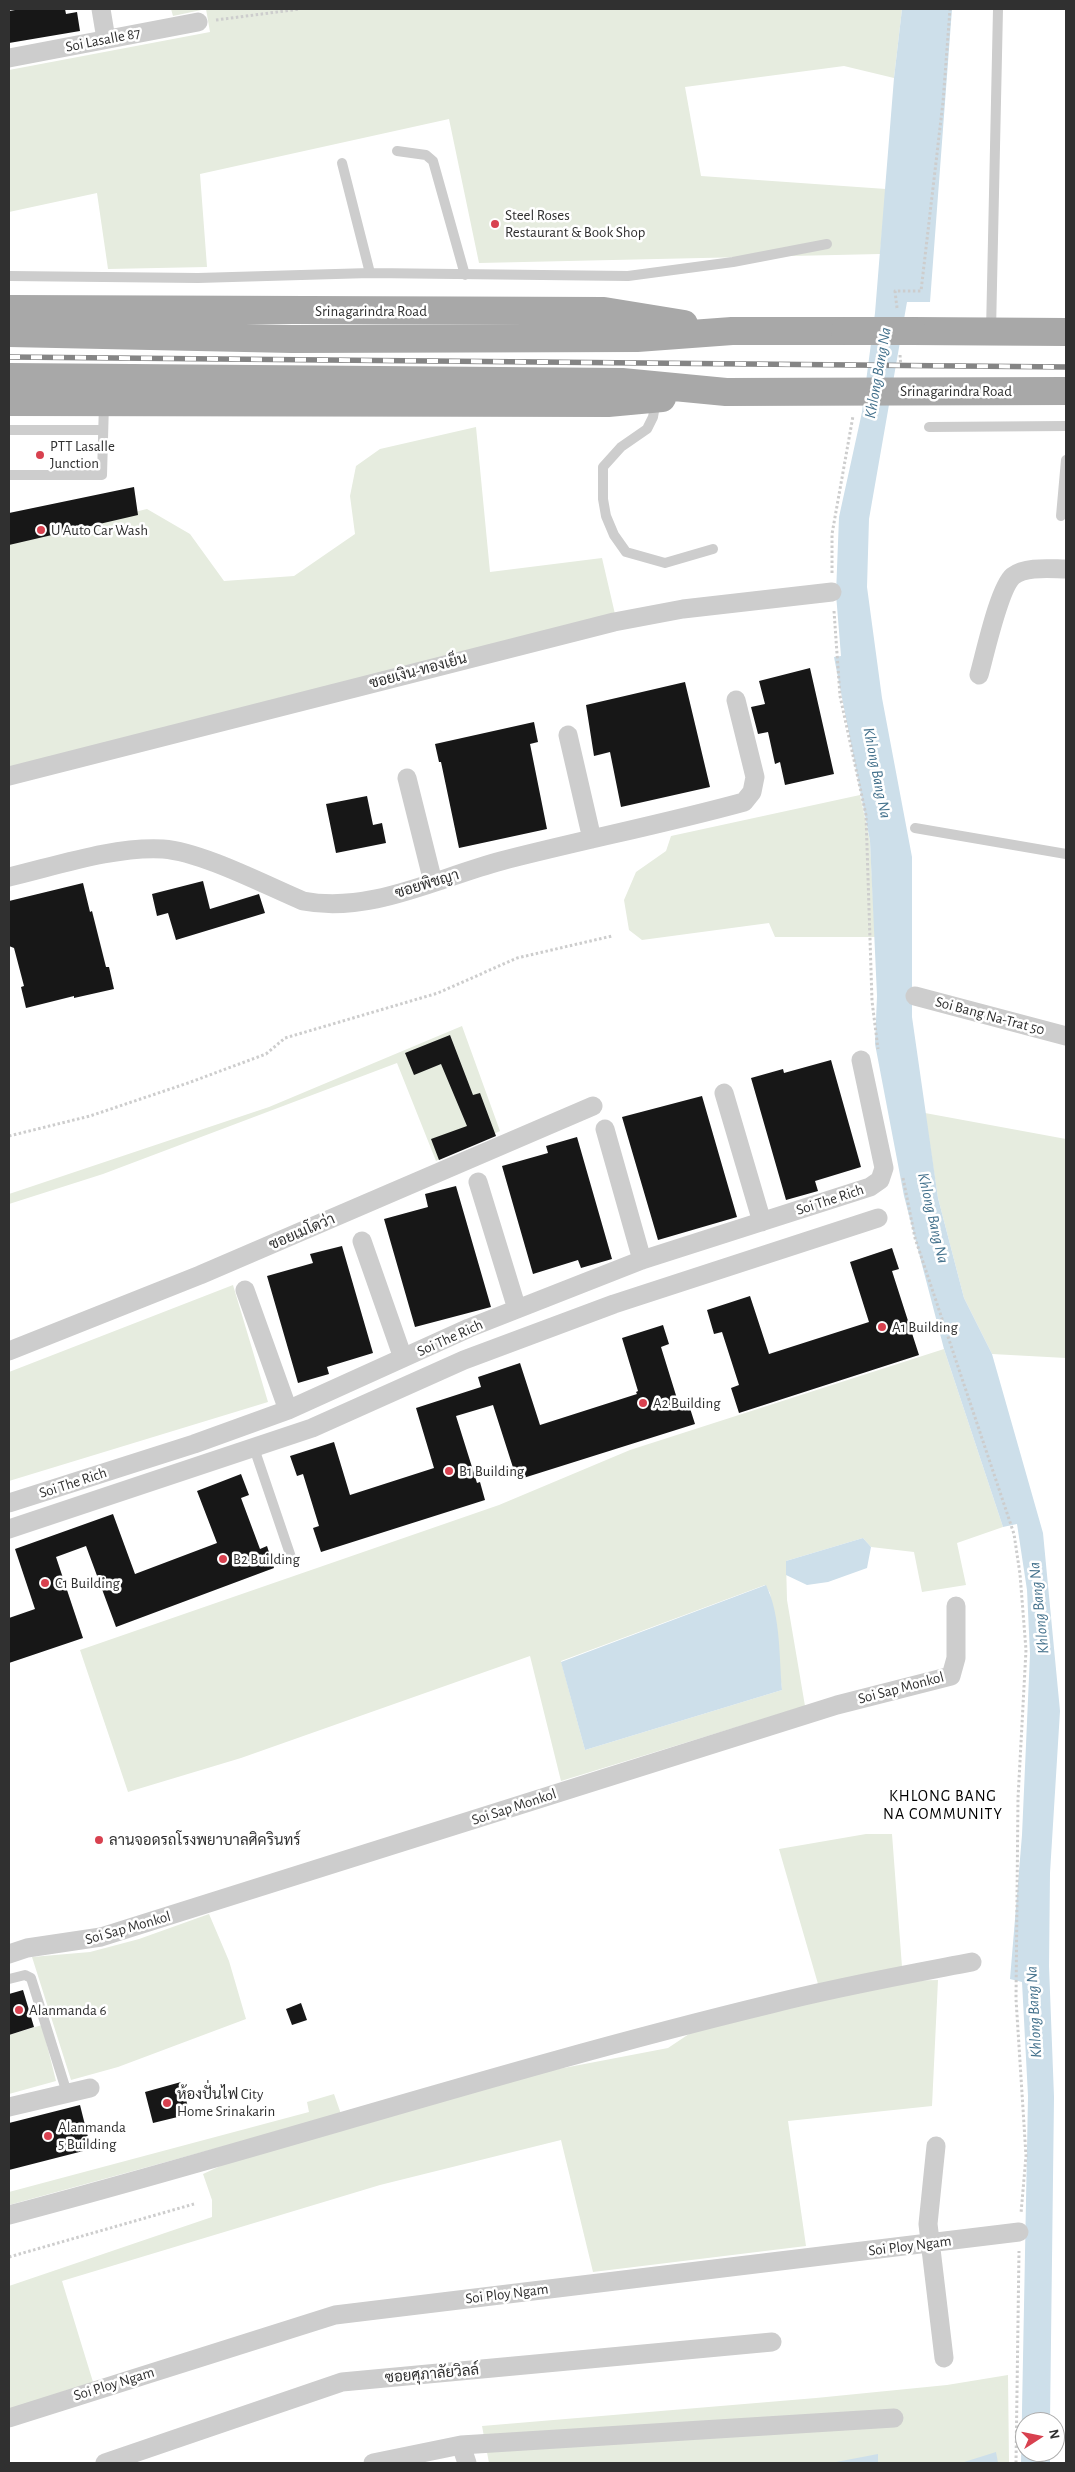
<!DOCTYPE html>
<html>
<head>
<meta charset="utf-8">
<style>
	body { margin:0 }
	#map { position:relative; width:1075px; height:2472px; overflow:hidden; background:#fff; font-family:"Alegreya Sans",sans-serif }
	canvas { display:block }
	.frame { position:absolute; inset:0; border:10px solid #303030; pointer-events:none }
	.north { position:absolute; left:1015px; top:2412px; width:50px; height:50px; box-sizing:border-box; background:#fff; border:1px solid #acacac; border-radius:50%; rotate:79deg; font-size:14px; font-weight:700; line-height:20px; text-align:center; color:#303030 }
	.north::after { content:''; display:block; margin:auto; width:18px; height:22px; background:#d8414f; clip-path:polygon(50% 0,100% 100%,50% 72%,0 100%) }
</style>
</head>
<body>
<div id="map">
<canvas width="1075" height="2472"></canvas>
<div class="frame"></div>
<div class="north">N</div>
</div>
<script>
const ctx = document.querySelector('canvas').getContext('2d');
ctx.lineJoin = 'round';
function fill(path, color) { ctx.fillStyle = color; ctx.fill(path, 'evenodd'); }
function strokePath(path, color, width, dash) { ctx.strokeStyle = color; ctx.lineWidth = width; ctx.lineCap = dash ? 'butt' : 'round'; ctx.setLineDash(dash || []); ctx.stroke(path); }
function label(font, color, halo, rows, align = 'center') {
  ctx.font = font + ' "Alegreya Sans",Sarabun,sans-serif'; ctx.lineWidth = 5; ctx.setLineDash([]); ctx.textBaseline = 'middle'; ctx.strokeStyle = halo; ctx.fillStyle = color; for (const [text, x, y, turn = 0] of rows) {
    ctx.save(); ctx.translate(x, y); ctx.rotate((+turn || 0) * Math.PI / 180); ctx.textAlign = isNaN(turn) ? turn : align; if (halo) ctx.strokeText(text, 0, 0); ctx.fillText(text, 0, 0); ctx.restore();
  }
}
fill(new Path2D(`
	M171,9H902L894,78L844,66L685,87L701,176L886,189L880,254L479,263L449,119L200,174L207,267L108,269L97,193L9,212V70L210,32L206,9L173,16Z
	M476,427L490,572L602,558L615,614L9,768V542L147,509L190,534L224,581L294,576L355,534L350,496L356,466L380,449Z
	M860,795L870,841L875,937H775L769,923L642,940L629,930L624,900L636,872L666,851L671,836Z
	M462,1026L500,1131L436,1161L397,1063L103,1174L9,1204V1194L269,1107Z
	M925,1113L1066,1139V1358L992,1354L964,1298L938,1198Z
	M233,1285L268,1402L9,1481V1372Z
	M944,1349L1003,1527L957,1543L966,1585L922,1592L914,1552L871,1547L863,1538L786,1561L787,1600L805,1706L561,1781L530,1656L241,1758L128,1792L80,1650L499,1505L630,1450ZM765,1585L770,1593L782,1690L585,1750L561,1661Z
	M866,1834H892L902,1967L818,1984L779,1849Z
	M209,1914L229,1961L246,2019L118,2067L71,2080L32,1957L90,1952L139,1939Z
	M938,1980L932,2106L788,2121L806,2246L593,2272L561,2140L380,2185L62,2281L93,2382L9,2409V2286L212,2217V2200L203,2174L227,2163L548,2071L668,2048L692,2032L903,1981Z
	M42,2025L56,2081L9,2094V2035Z
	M334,2094L341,2114L9,2205V2192L309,2112L307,2102Z
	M1008,2375L1009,2463H489L482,2426L816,2398L947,2385Z`), '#e6ecdf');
fill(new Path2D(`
	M902,9H952L930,302H907L869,519L867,587L882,698L912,857V1017L938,1198L964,1298L992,1354L1043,1533L1060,1711L1050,1873L1049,1966L1054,2097L1050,2422H1025V2452H1050V2463H1021L1028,2096L1022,1982L1010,1979L1022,1835L1030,1654L1027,1590L1017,1524L1003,1527L944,1349L904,1196L875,1044L877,996L870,841L834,657L841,656L836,594L839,517L862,412L875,313L894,78Z
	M863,1538L871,1547L867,1568L828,1582L807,1585L786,1575V1561Z
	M766,1585C781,1616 779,1657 782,1690L585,1750L561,1662Z
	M996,2452L998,2463H961Z
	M878,2454V2463H835L836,2462Z`), '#cddfea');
fill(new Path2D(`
	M21,9H65L66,14L77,12L80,31L9,43V11Z
	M134,487L138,515L9,545V513Z
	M810,668L834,774L785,785L780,762L775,764L768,732L758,734L751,707L765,704L759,681Z
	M685,682L710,787L621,807L610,752L594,756L586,705Z
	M534,722L538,742L530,744L547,829L459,848L441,762H439L435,744Z
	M367,796L373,825L382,823L386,843L336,853L326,804Z
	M203,881L210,909L259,894L265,913L176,940L168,913L157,916L152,894Z
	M83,883L90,912L92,911L106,967H109L114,989L74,998V996L26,1008L21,987L24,986L14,948L9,946V901Z
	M450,1035L473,1095L480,1093L496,1136L439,1160L431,1139L467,1126L441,1064L414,1075L405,1053Z
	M831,1060L861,1167L815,1181L818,1191L786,1200L751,1078L783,1069L784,1073Z
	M702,1096L737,1217L658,1240L622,1117Z
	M577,1137L612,1259L581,1268L578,1260L533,1274L502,1166L548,1153L546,1146Z
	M456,1186L491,1307L415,1327L384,1219L428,1207L425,1194Z
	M342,1246L373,1353L327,1367L329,1374L298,1383L267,1276L313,1263L310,1254Z
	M892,1248L899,1269L892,1271L919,1355L739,1413L731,1388L739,1385L722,1332L714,1334L707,1310L750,1296L769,1354L869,1322L850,1262Z
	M663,1325L669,1344L661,1347L679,1405L688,1402L695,1424L517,1480L493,1405L456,1416L477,1483L480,1482L485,1500L321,1552L313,1528L319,1526L303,1474L297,1476L290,1456L334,1442L350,1495L434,1468L416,1408L481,1387L478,1377L520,1363L540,1425L637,1394L636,1392L638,1391L622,1338Z
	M241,1474L249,1495L241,1498L260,1549L267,1546L274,1568L116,1627L86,1546L56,1557L83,1638L9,1663V1618L35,1609L15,1549L113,1514L135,1574L217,1543L197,1491Z
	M23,1990L34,2027L9,2035V1994Z
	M301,2003L307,2020L292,2025L286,2009Z
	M181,2082L190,2114L153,2123L145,2092Z
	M80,2105L91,2149L9,2170V2123Z`), '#171717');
strokePath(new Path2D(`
	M216,20L300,9
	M897,308L895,291H921L943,102L950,9
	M900,355L901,368
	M832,573V534L853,416
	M834,611L840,696L866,815L872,1001L878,1049
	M9,1136L90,1116L188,1083L266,1054L285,1038L438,993L517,958L612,936
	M903,1178L915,1238L1014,1534L1020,1574L1026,1650L1018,1798L1016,1999L1026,2156L1021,2213
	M9,2257L194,2204
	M1016,2463L1019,2251`), '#cdcdcd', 3, [2.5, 2.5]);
strokePath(new Path2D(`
	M397,151L426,155L433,161L465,275
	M342,163L370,273
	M9,276L198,278L370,273L628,276L733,262L827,244
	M991,331L998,9
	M656,400L653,417L647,429L621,447L603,467V499L606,516L614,535L626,552L665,563L713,549
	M929,427L1066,426
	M9,430H103
	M9,475H102L104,403
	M1061,516L1066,460
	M915,828L1066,854
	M254,1448L291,1557
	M9,1979L25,1975L31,1978L67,2093`), '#cdcdcd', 10);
strokePath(new Path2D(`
	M101,9L106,39
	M9,58L198,22
	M979,675C985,654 999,588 1013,576C1026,566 1051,569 1066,569
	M568,735L592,839
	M9,776L614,622L683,609L832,592
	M407,778L433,882
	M9,877C56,866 115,846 163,849C202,852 265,885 303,901C370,914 437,878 501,861C582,840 664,824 744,802L752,792L755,777L736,700
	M915,996L1066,1036
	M724,1093L762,1222
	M605,1129L642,1260
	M478,1182L517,1309
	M362,1241L403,1358
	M245,1290L288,1410
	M9,1351L200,1275L593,1106
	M9,1503L194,1444L288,1410L469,1328L642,1260L870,1187L880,1180L884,1168L861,1060
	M9,1529L312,1428L464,1360L614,1304L878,1218
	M9,1954L27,1948L101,1937L837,1705L951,1676L956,1658V1606
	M9,2107L90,2088
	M936,2146L928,2224L944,2358
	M9,2215C264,2148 515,2066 771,2004C837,1987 904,1975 972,1962
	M9,2418L335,2315L1019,2232
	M461,2445L467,2463
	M105,2463L342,2382L772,2342
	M373,2463L461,2445L894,2418`), '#cdcdcd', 19);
strokePath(new Path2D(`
	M9,309L604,311L684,324
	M912,331L1066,332
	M9,333L292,339L637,338L732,331H845
	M9,377L622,382L726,392L1066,391
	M9,402L608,403L662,398`), '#a8a8a8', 28);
const rail = new Path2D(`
	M9,357L1066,367`);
strokePath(rail, '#858585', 5.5);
strokePath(rail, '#fff', 4, [11]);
strokePath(new Path2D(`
	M845,331H912`), '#a8a8a8', 28);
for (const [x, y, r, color] of [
	[495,224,5,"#d8414f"],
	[40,455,5,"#d8414f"],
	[41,530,5,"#d8414f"],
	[882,1327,5,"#d8414f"],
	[643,1403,5,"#d8414f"],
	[449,1471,5,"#d8414f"],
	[223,1559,5,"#d8414f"],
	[45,1583,5,"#d8414f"],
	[99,1840,5,"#d8414f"],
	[19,2010,5,"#d8414f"],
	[167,2103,5,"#d8414f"],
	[48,2136,5,"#d8414f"]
]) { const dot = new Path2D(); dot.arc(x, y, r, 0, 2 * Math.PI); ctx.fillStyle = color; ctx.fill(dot); strokePath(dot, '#fff', 2); }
label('15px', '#303030', '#fff', [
	["Soi Lasalle 87",103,40,-11],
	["Srinagarindra Road",371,311],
	["Srinagarindra Road",956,391],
	["ซอยเงิน-ทองเย็น",418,671,-15],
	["ซอยพิชญา",427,884,-17],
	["Soi Bang Na-Trat 50",990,1016,15],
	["Soi The Rich",830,1200,-18],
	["ซอยเมโดว่า",302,1232,-23],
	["Soi The Rich",450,1338,-24],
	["Soi The Rich",73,1483,-18],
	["Soi Sap Monkol",901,1688,-15],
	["Soi Sap Monkol",514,1807,-18],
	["Soi Sap Monkol",128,1928,-16],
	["Soi Ploy Ngam",910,2246,-7],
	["Soi Ploy Ngam",507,2294,-7],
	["ซอยศุภาลัยวิลล์",432,2374,-5],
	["Soi Ploy Ngam",114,2384,-17]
]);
label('15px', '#303030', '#fff', [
	["Steel Roses",505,215],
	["Restaurant & Book Shop",505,232],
	["PTT Lasalle",50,446],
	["Junction",50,463],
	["U Auto Car Wash",51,530],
	["A1 Building",892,1327],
	["A2 Building",653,1403],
	["B1 Building",459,1471],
	["B2 Building",233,1559],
	["C1 Building",55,1583],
	["ลานจอดรถโรงพยาบาลศิครินทร์",109,1840],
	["Alanmanda 6",29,2010],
	["ห้องปั่นไฟ City",177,2094],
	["Home Srinakarin",177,2111],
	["Alanmanda",58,2127],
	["5 Building",58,2144]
], 'left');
label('italic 16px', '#43718c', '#fff', [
	["Khlong Bang Na",878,373,-80],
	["Khlong Bang Na",877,773,79],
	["Khlong Bang Na",933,1218,77],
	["Khlong Bang Na",1039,1608,-96],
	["Khlong Bang Na",1034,2012,-93]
]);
ctx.letterSpacing = '1px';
label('16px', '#000', '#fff', [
	["KHLONG BANG",943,1796],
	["NA COMMUNITY",943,1814]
]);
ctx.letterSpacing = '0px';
</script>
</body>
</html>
